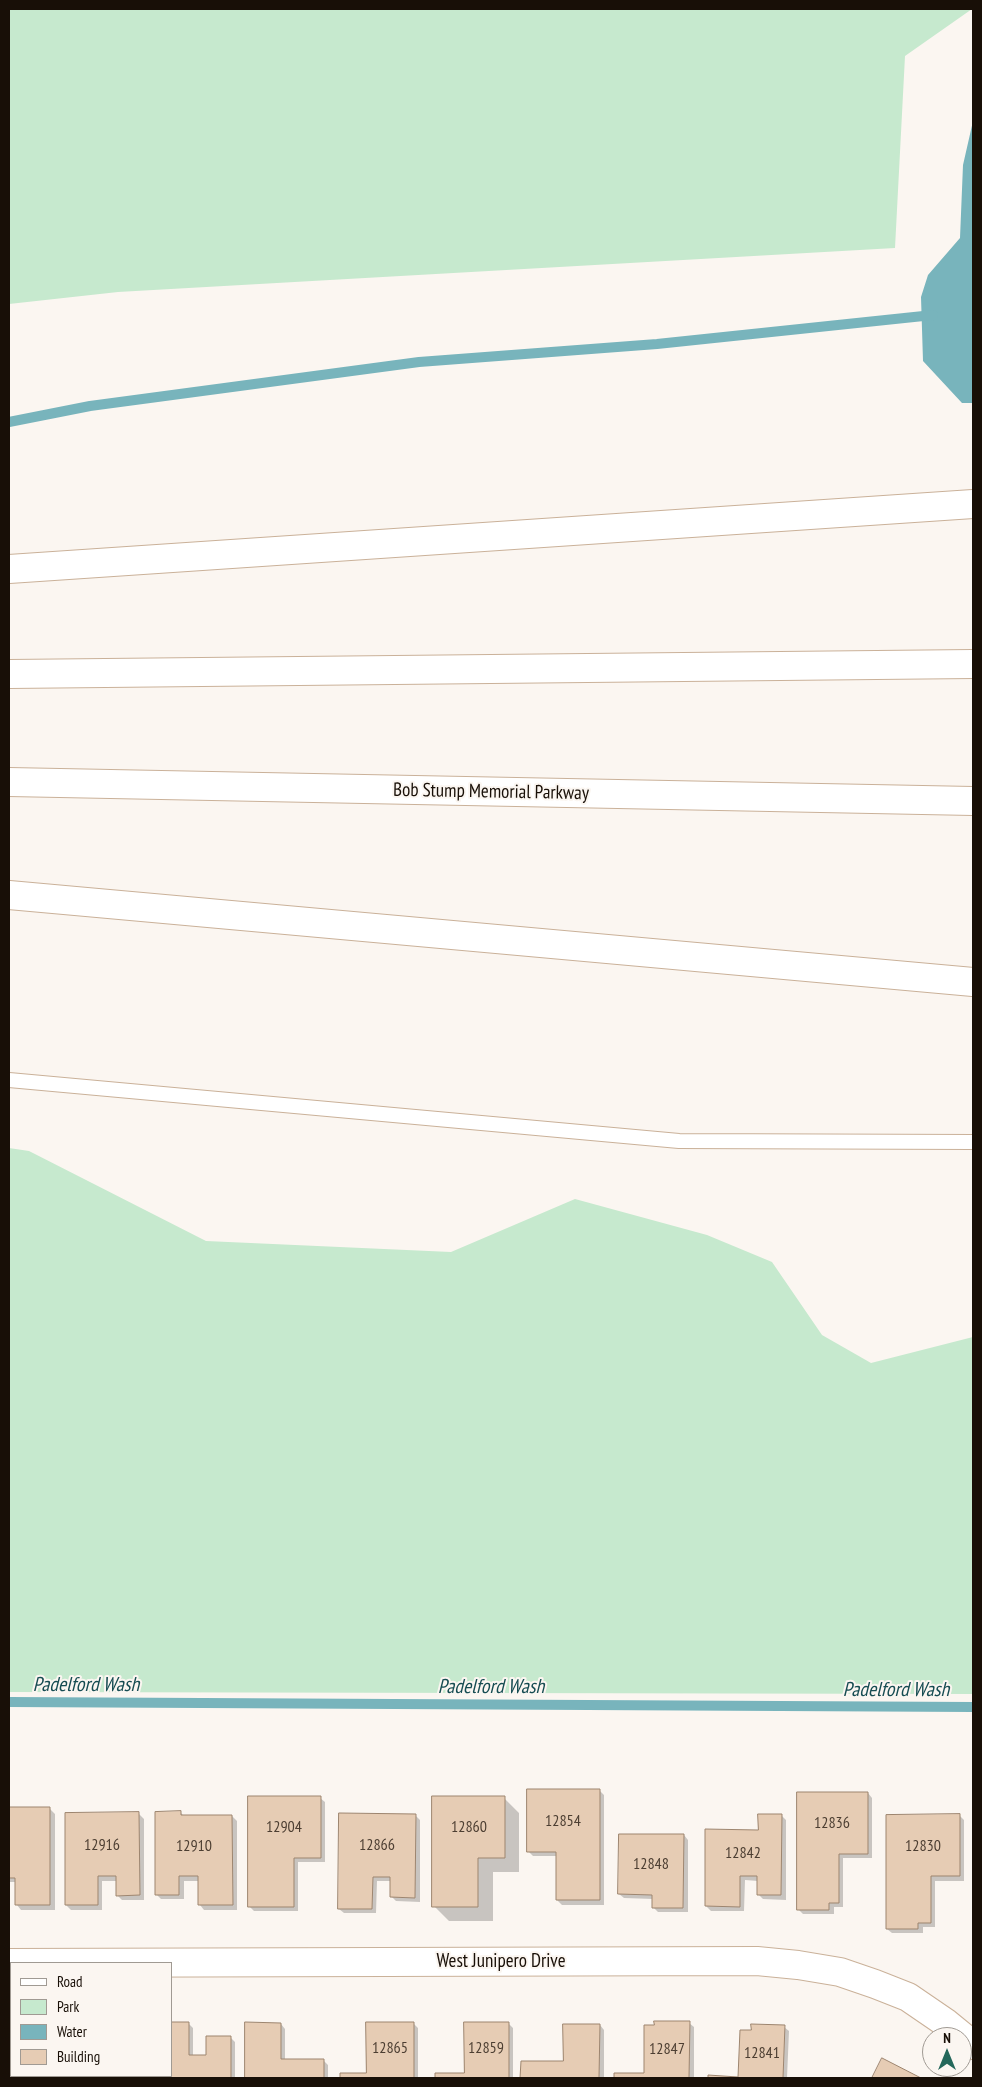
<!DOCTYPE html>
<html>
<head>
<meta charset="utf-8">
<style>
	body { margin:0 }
	#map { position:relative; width:982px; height:2087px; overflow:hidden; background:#fbf6f1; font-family:"PT Sans Narrow",sans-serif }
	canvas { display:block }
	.frame { position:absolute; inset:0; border:10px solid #180f07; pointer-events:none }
	.legend { position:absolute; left:10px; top:1962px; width:162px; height:115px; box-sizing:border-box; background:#fbf6f1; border:1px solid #a09a93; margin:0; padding:6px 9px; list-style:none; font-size:15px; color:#180f07 }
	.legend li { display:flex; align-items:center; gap:10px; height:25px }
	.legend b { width:25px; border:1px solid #a09a93 }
	.north { position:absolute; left:922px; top:2027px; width:50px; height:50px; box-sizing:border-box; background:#fbf6f1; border:1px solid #a09a93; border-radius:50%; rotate:0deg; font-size:14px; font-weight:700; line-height:20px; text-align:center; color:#180f07 }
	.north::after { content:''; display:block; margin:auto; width:18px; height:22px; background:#24685b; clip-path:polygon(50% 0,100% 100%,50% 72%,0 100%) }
</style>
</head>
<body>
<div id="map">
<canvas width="982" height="2087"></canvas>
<div class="frame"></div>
<ul class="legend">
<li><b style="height:6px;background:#fff"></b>Road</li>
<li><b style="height:14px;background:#c6e9ce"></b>Park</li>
<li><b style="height:14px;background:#78b4bc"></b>Water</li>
<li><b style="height:14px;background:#e6ccb4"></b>Building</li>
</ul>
<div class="north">N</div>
</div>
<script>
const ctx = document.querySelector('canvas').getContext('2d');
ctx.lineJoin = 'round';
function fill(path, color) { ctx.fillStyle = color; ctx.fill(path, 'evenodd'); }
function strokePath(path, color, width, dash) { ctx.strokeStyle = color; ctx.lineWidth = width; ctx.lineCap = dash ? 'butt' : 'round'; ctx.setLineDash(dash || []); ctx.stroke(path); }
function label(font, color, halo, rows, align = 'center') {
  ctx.font = font + ' "PT Sans Narrow",sans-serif'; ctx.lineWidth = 4; ctx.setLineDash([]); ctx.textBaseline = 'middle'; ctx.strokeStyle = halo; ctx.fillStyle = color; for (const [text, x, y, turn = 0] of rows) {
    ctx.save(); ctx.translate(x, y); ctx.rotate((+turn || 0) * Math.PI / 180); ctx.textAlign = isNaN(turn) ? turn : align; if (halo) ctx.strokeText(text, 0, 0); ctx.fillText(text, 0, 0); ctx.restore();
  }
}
fill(new Path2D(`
	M9,9H972L905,56L895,248L118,292L9,304Z
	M9,1148L29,1151L206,1241L451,1252L575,1199L707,1235L772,1262L822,1335L871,1363L973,1337V1694L9,1692Z`), '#c6e9ce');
fill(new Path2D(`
	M973,121V403H962L923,361L921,297L928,275L960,238L963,165Z`), '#78b4bc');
fill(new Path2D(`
	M599,1790L604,1795V1905H562L557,1900V1856H533L528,1851Z
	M868,1793L872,1798V1858H843V1907H834V1914H803L798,1909Z
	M320,1798L325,1802V1862H298V1911H254L249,1906Z
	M504,1798L519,1813V1872H493V1921H449L434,1906Z
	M9,1809H50L55,1814V1910H21L17,1905V1882H9Z
	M181,1813L184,1816H232L237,1821V1910H204L200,1905V1881H184V1899H161L156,1894Z
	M139,1814L144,1819V1900H122L117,1895V1881H102V1910H71L66,1905Z
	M415,1815L420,1820V1902L396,1901L391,1896V1881H377L376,1913H344L339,1909Z
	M781,1815L786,1820V1900L763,1899L758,1894V1881L745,1880L744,1911H711L706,1906L759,1831Z
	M959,1815L964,1820V1881H935V1927H923V1933H892L887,1929Z
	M684,1835L688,1840V1912H658L653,1907V1899L624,1898L619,1894Z
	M188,2023L193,2028V2057H207L230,2037L235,2042V2078H157V2076H171Z
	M247,2023L281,2024L285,2029V2060H323L328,2065V2078H246Z
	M413,2023L418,2028V2078H342V2074H368Z
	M508,2023L513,2028V2078H436V2074H465Z
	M689,2023L694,2027V2078H615V2074H645Z
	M600,2025L604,2030V2078H522V2062L564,2063Z
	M784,2027L789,2031L787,2078H740L742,2032Z
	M9,2032H11V2076H53V2078H9Z
	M62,2076H146V2078H62Z`), '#0003');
strokePath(new Path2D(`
	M9,422L90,406L419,362L657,344L933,315
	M9,1702L973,1707`), '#78b4bc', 10);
const building = new Path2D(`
	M527,1789H600V1900H556V1852H527Z
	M797,1792H868V1854H839V1903H829V1910H797Z
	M248,1796H321V1858H294V1907H248Z
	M432,1796H505V1858H478V1907H432Z
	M9,1807H50V1905H15V1878H9Z
	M181,1811V1815H232L233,1905H198V1876H179V1895H155V1812Z
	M139,1812L140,1895L116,1896V1876H98V1905H65V1813Z
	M339,1813L416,1814L415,1898L390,1897V1877H373L372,1909H338Z
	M758,1814H782L781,1895H757V1876H740V1907L705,1906V1829L758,1830Z
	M960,1814V1876H931V1923H918V1929H886V1815Z
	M619,1834H684L683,1908H652V1895L618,1894Z
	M654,2021H690L689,2078H614V2073H644V2025H654Z
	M171,2022H189V2055H206V2036H231V2078H156V2076H171Z
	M245,2022L281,2023V2059H324V2078H245Z
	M366,2022H414V2078H340V2073H366Z
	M464,2022H509V2078H435V2073H464Z
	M563,2024H600L599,2078H520L521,2061H563Z
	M751,2024L785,2025L783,2078H708V2075L738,2077L740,2030H751Z
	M9,2031H11V2076H49V2078H9Z
	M882,2058L921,2078H872Z
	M60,2076H142V2078H60Z`);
fill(building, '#e6ccb4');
strokePath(building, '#9d856f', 1);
const lane = new Path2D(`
	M9,1080L679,1141L973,1142`);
const street = new Path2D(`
	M9,1963L757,1961L798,1965L840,1972L875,1984L908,1997L946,2023L973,2045`);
const highway = new Path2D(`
	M9,569L973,504
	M9,674L973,664
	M9,782L973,801
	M9,895L973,982`);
strokePath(lane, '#cab199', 16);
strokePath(street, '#cab199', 30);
strokePath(highway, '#cab199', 30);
strokePath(lane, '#fff', 14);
strokePath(street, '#fff', 28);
strokePath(highway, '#fff', 28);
label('16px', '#4c3e32', null, [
	["12854",563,1821],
	["12836",832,1823],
	["12904",284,1827],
	["12860",469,1827],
	["12916",102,1845],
	["12866",377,1845],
	["12910",194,1846],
	["12830",923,1846],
	["12842",743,1853],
	["12848",651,1864],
	["12865",390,2048],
	["12859",486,2048],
	["12847",667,2049],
	["12841",762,2053]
]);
label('19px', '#180f07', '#fbf6f1', [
	["Bob Stump Memorial Parkway",491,792,1],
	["West Junipero Drive",501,1962]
]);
label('italic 20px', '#164c52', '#fbf6f1', [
	["Padelford Wash",86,1685],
	["Padelford Wash",491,1687],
	["Padelford Wash",896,1690]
]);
</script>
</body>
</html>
